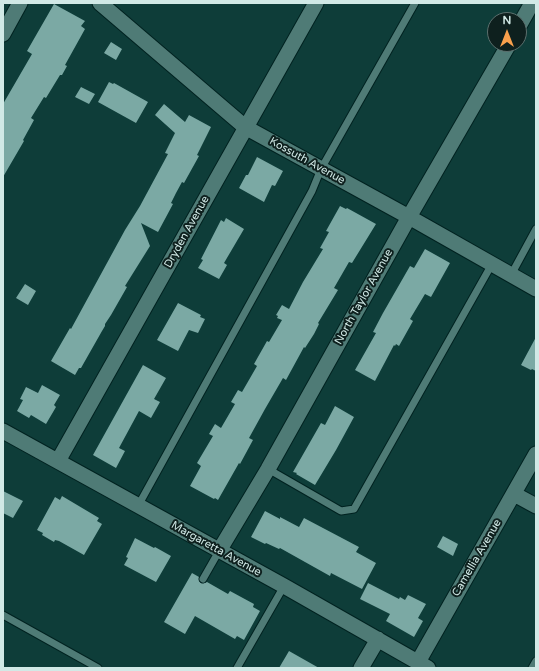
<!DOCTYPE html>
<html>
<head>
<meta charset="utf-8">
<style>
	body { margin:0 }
	#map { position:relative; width:539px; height:671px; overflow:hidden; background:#0e3d39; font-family:"Varela Round",sans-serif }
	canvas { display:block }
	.frame { position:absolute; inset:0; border:4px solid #d1e9e6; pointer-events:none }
	.north { position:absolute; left:487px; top:12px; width:40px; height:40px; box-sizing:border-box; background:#0e201e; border:1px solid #5c706e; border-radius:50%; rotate:0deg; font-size:11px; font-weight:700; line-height:16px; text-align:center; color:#d1e9e6 }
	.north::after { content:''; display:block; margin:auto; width:14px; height:18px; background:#f9a04c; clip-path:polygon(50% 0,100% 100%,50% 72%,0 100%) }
</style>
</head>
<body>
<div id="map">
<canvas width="539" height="671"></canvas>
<div class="frame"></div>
<div class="north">N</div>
</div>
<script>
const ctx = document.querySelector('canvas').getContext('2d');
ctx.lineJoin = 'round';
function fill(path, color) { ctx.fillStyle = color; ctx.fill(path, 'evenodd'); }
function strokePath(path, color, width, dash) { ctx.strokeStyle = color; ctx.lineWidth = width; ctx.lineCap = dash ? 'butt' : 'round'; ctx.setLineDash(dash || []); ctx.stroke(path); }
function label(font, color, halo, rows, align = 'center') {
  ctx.font = font + ' "Varela Round",sans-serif'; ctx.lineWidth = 4; ctx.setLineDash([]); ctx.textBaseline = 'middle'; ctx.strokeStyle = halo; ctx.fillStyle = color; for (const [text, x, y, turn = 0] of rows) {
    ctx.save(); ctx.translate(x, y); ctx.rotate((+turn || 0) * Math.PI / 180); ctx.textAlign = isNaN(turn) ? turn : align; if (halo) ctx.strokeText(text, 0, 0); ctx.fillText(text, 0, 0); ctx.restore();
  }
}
fill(new Path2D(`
	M54,4L85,21L81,26L85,29L65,65L67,66L62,75H60L46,98L44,97L31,118L34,120L23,140L24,141L3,177V104L32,54L27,51Z
	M111,42L122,49L116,60L104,53Z
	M109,82L113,84L114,83L148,102L136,123L98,102Z
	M81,87L95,94L89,104L75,97Z
	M164,104L185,122L189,115L211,127L197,155L199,156L184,183L182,182L176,193L171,203L173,204L158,232L141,223L150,246L125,286L127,287L111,315L105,324V326L102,331L81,368H79L75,375L51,361L70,328L71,329L125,230L140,206L168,154L165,153L175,133L155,115Z
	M257,157L283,171L275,186L272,185L264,202L239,188L246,175H248Z
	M340,206L346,209L347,208L376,224L352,263L349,262L334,288L338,290L318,323L319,324L314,334L305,348L304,347L286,380L283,378L265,409L249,438L253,440L240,464L239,463L218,500L215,498L214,499L190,486L201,466L197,463L213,436L209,434L215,424L221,428L235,404L231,402L238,390L242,392L257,366L254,364L267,341L269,342L282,320L277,318L278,316L276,315L282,305L289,309L290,307L303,282L323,249L320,248L329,232L326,231Z
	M226,218L244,229L224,263L227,265L219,279L198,268L203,260L201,259L221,220L224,222Z
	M425,249L450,263L431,297L425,294L410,319L413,321L399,346L396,344L395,346L394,345L375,381L355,370L376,333L373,332L383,313L410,266L414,268Z
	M25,284L36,291L28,305L16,298Z
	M178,303L201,315L200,317L205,319L198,333L189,330L178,351L157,340Z
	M536,337V371L532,369L531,370L521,365Z
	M143,365L166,378L154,399L160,402L151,418L139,411L119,448L125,451L116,468L93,455Z
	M42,385L60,395L54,405L56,407L46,424L31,415L29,418L17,411L23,400L20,399L26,387L38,393Z
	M335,406L354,417L336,450L315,485L296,474L297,473L293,472L321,423L325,425Z
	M3,491L23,501L13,518L3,513Z
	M62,496L99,518L97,521L102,524L84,555L59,541L55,540L54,542L42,535L43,533L37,530L55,497L60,500Z
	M265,511L280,519V517L299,527L304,518L359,547L356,552L376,563L362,589L331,573L330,576L280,548L279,549L266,543L265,544L251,537Z
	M443,536L458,544L453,556L437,547Z
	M135,538L154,548L155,547L171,556L156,582L124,565L128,558L126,557Z
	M192,573L199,577V581L201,583H205L207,582L228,594L230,591L254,604L253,607L260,611L244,640L237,636L235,639L195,616L185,634L164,622Z
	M368,583L399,599L400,597L405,600L408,595L426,604L418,618L423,621L414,637L386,621L390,614L360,599Z
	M289,651L319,668H279Z`), '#7ba9a4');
const lane = new Path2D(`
	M511,275L536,229
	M268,469L341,511L354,509L492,264
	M138,506L312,191L321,169L415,3
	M203,579L219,551
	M3,615L98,668
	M237,668L284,586
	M532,668L536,661`);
const street = new Path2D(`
	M100,3L245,127L409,217L536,289
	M519,26L532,3
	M3,34L20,3
	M3,431L284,586L428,668
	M58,461L316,3
	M514,494L536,506
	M219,551L268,469L409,217L509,44
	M418,662L536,454
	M361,668L378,639`);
strokePath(lane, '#002220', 9);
strokePath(street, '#002220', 17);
strokePath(lane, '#4f7b76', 7);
strokePath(street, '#4f7b76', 15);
label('11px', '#d1e9e6', '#0e201e', [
	["Kossuth Avenue",307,161,29],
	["Dryden Avenue",187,232,-61],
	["North Taylor Avenue",364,297,-61],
	["Margaretta Avenue",216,549,29],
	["Camellia Avenue",477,558,-60]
]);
</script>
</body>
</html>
